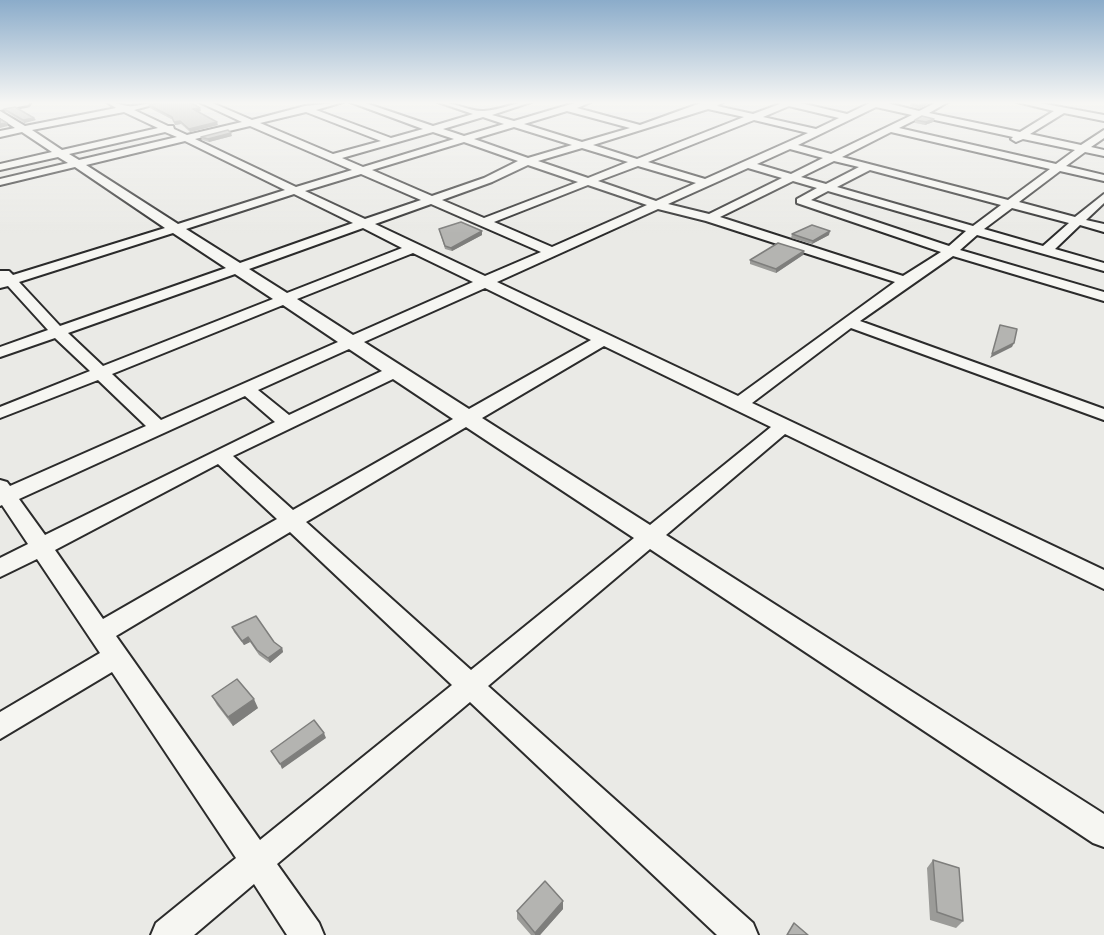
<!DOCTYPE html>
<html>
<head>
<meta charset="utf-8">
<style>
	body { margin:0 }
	canvas { display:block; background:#eaeae6 }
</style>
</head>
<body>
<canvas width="1104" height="935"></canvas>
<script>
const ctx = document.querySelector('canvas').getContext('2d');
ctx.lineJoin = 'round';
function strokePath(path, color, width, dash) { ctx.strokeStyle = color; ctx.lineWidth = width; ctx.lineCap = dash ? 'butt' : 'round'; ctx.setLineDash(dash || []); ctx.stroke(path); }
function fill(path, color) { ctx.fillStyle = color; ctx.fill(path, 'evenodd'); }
const street = new Path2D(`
	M107,102C115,102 120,105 127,106C137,107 152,102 163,102L134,110L168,126H173L174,129L187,135L242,122L199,102H210L252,120L305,106L343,102L316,110L391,138L423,129L350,102H362L433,126L473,114L438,102C454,102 471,112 484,111C501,110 514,102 531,102L492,115L514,121L578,102H591L577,108L640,125L701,103L723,102L717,106L753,114L780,104L779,102H796L847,114L872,102H883L919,111L937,102H948L929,113L1020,132L1054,111L1017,102H1034L1104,115V121L1064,113L1030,134L1081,145L1104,130V138L1091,147L1104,150V156L1085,152L1066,166L1104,175V181L1060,171L1019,202L1075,217L1104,194V203L1086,220L1104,224V232L1080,225L1055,249L1104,263V271L977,235L960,250L1104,292V301L953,256L860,321L1104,409V420L851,328L752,403L1104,570V589L785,434L666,535L1104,814V847L1093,843L650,549L488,686L753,923L758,935H717L470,702L277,864L319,923L324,935H287L254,884L194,935H151L156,923L236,858L112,672L0,739V712L100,653L37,559L0,577V558L28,544L2,505L0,506V480L7,482L10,486L146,426L98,380L0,418V407L90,371L55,338L0,357V347L48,330L8,286L0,288V271H9L13,275L165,228L75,167L0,185V179L68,163L58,157L0,170V164L52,152L22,132L0,137V131L15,128L0,118V111L25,126L116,108ZM789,106L839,118L816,129L763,117ZM876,107L912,115L831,154L798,145ZM708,109L744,117L637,159L593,145ZM567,111L630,128L582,142L524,124ZM124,112L158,128L62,150L32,130ZM306,112L381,141L333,154L260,123ZM483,117L504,124L464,136L443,129ZM921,117L1013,137L1011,139L1016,142L1023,139L1075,150L1056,164L899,128ZM754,120L808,133L705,179L648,162ZM250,126L352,170L296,187L195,139ZM514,127L572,145L528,158L474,139ZM165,132L177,137L79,160L69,154ZM433,132L454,139L363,167L342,158ZM891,132L1050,169L1008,200L842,157ZM185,141L285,190L178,224L86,165ZM464,142L518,161L484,178L432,196L372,170ZM582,148L628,162L588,178L538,161ZM790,149L823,158L791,174L757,164ZM834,161L859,167L826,184L801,177ZM528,165L578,182L484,218L442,200L492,182ZM638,166L696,183L656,201L598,181ZM748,168L782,178L709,214L668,204ZM870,170L1001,205L973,226L837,187ZM361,174L421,200L365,219L305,191ZM793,181L817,188L797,199V203L941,252L903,276L720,217ZM588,185L647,205L552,247L494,222ZM828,191L966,231L949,246L811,200ZM294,194L353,223L240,263L186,229ZM431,204L541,252L485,276L375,224ZM1012,208L1069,223L1043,246L984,229ZM658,209L706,221L895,282L738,396L497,282ZM363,228L402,248L287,293L249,269ZM173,233L226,268L60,326L19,282ZM413,253L473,282L353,335L297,299ZM235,274L273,299L103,366L68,333ZM485,288L591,340L469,409L364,342ZM283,305L338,342L161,420L112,374ZM604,346L771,427L650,525L482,418ZM349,349L382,371L289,415L258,390ZM393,379L453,419L293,510L233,456ZM245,396L275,422L45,535L19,499ZM466,427L634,538L471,670L306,522ZM218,464L277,519L103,619L55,550ZM290,532L452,685L260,840L116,636Z`);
const secondary = new Path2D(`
	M0,102H30L28,105L0,110Z`);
strokePath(street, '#2b2b2b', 4);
strokePath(secondary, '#2b2b2b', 5);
fill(street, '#f6f6f2');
fill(secondary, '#f6f6f2');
fill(new Path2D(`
	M916,102H931L919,109L910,106L911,104Z
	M149,105L201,111L197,112L218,125L190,132L181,124L175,125L173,120L150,108Z
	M4,109L36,120L24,123L5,111Z
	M934,119L933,122L925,125L915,123V120Z
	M232,136L209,142L202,140L201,137Z
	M439,229L482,231V235L452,251L445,249Z
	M792,234L829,235L812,244L791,238Z
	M804,251L803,255L776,273L750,264V260Z
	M232,627L274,642L282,648L283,652L270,663L259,655L250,642L244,645L234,632Z
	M212,696L258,708L233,726L217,705Z
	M933,860L963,921L956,928L930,920L927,868Z
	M563,909L540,935H531L517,919V911Z`), '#9b9b98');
fill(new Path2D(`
	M927,102H931L919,109L920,106Z
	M200,108L201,111L194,112L193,109Z
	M34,118L36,120L24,123L23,120Z
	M934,119L933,122L925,125L926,122Z
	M180,121L181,124L175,125L174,122Z
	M217,122L218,125L190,132L189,129Z
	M7,123L8,126L0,128V124Z
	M231,133L232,136L209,142L208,139Z
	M482,231V235L452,251L451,248Z
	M830,231L829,235L812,244L813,241Z
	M804,251L803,255L776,273V269Z
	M1014,343L1012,347L990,358L992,354Z
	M248,637L250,642L244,645L242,641Z
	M282,648L283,652L270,663L268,658Z
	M254,699L258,708L233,726L228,717Z
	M324,733L326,738L282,769L280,764Z
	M563,901V909L540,935H535V933Z`), '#7e7e7c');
const building = new Path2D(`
	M161,102H190L200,108L193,109L217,122L189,129L180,121L174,122L172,117L149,105Z
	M916,102H927L920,106L911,104Z
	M15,107L34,118L23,120L4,109Z
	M922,116L934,119L926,122L915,120Z
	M0,119L7,123L0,124Z
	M228,130L231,133L208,139L201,137Z
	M461,222L482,231L451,248L445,246L439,229Z
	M812,225L830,231L813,241L792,234Z
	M778,243L804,251L776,269L750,260Z
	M1000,325L1017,329L1014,343L992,354Z
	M256,616L274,642L282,648L268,658L257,650L248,637L242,641L232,627Z
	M237,679L254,699L228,717L212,696Z
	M314,720L324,733L280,764L271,751Z
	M933,860L959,868L963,921L937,912Z
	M545,881L563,901L535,933L517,911Z
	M794,923L808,935H787Z`);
fill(building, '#b4b4b1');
strokePath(building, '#7e7e7c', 1.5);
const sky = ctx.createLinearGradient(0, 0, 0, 233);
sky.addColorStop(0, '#8bacca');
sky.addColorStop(0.44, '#f6f6f4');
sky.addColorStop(1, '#f6f6f400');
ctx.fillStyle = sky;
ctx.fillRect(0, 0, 1104, 233);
</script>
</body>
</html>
